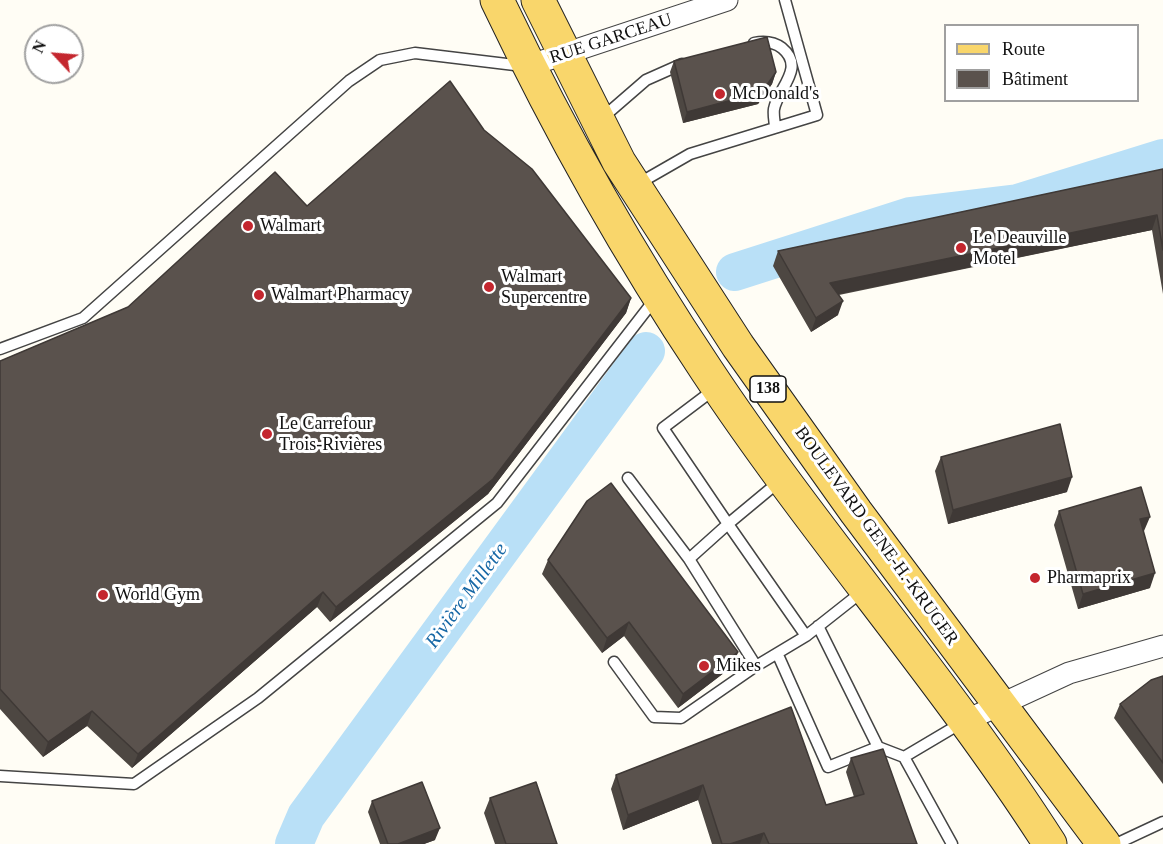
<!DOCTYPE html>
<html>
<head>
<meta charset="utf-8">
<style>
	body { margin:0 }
	#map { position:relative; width:1163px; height:844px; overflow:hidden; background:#fffdf5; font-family:Georgia,serif }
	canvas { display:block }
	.legend { position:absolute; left:944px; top:24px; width:195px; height:78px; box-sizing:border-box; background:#fff; border:2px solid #a0a0a0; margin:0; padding:8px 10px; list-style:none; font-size:18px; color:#111 }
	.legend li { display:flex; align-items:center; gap:12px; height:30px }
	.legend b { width:30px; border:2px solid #a0a0a0 }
	.north { position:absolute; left:24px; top:24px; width:60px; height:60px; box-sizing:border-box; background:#fff; border:2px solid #a0a0a0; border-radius:50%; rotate:296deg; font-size:16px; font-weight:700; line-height:24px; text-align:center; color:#111 }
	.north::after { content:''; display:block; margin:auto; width:21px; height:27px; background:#c4262e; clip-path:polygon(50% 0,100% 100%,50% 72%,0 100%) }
</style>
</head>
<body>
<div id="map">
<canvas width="1163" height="844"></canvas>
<ul class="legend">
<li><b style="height:8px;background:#f9d66b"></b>Route</li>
<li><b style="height:16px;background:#5a524d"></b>Bâtiment</li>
</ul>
<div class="north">N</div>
</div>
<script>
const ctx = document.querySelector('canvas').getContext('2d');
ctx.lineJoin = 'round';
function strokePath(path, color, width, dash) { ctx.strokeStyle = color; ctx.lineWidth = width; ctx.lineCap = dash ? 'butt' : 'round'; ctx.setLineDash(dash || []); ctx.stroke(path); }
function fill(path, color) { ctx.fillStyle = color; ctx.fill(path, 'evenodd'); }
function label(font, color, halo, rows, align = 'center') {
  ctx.font = font + ' Georgia,serif'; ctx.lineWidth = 6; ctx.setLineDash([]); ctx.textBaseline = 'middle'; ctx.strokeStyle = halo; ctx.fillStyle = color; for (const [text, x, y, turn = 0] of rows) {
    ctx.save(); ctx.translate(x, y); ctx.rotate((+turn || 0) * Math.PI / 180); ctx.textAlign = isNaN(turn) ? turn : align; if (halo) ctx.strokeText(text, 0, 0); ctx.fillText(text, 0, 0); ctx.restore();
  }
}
strokePath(new Path2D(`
	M735,272L910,216L1018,203L1163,158
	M294,844L306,816L646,351`), '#b9e0f7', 38);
const service = new Path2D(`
	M754,43C764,41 774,42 782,48C806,68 778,88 774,109C773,115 775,122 775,128
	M601,119L646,80L682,64
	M636,185L690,154L817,115L785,0
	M0,349L83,318L349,81L380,60L415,53L523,66
	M716,388L663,428L728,524L781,480
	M628,478L689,559L728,524L806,636
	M689,559L756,666L806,636L863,591
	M778,655L828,767L878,747L818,626
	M614,662L654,717L681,718L756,666
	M878,747L904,757L952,844
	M904,757L963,722
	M0,776L134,784L258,698L497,503L655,299
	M1116,844L1163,822`);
const minor = new Path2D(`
	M528,66L727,0
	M967,720L1069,673L1163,646`);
const primary = new Path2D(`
	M497,0C558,128 628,253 707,371C815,534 945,680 1050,844
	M538,0L619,162L738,346L856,512L1104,844`);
strokePath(service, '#444', 13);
strokePath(minor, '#444', 23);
strokePath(primary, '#222', 35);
strokePath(service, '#fff', 10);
strokePath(minor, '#fff', 21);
strokePath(primary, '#f9d66b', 33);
fill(new Path2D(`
	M674,61L776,72L772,84L758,104L683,123L670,72Z
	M484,130L631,298L626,313L488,494L330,622L317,607L132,768L87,726L43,757L0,709V361L128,307L307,206Z
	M1163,169V294L1152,230L839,295L838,315L811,332L773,266L778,251Z
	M941,457L1067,492L948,524L935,471Z
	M1059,511L1144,531L1143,532L1150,588L1078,609L1054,525Z
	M548,560L738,652L733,666L678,708L624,636L602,653L542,574Z
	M1163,676V784L1114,718L1120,704Z
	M791,707L826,805L854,797L846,772L851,758L917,844H712L698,800L623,830L611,789L616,775Z
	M490,798L557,844H495L484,813Z
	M372,801L435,840L424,844H380L368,812Z`), '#4d4742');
fill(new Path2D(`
	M776,72L772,84L758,104L683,123L687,112Z
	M1157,215L1152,230L825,297L830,283Z
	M631,298L626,313L488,494L330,622L336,607Z
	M843,301L838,315L811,332L816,318Z
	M1072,477L1067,492L948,524L953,510Z
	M1150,517L1144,531L1134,534L1140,519Z
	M1155,573L1150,588L1078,609L1083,594Z
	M323,592L317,607L132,768L138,754Z
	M629,622L624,636L602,653L607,638Z
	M738,652L733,666L678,708L683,694Z
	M92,711L87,726L43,757L48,742Z
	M703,785L698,800L623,830L628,815Z
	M440,828L435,840L424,844H398Z
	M764,833L760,844H730Z`), '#3f3936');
const building = new Path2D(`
	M767,37L776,72L762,92L687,112L674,61Z
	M450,81L484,130L532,169L631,298L493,479L336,607L323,592L138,754L92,711L48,742L0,689V361L128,307L275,172L307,206Z
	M1163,169V250L1157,215L830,283L843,301L816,318L778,251Z
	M1060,424L1072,477L953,510L941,457Z
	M611,483L738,652L683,694L629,622L607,638L548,560L587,501Z
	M1141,487L1150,517L1140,519L1155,573L1083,594L1059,511Z
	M1163,676V763L1120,704L1151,680Z
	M791,707L826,805L864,794L851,758L883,749L917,844H769L764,833L730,844H722L703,785L628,815L616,775Z
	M422,782L440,828L398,844H388L372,801Z
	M536,782L557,844H506L490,798Z`);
fill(building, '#5a524d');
strokePath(building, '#3f3936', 1.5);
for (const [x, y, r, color] of [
	[720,94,6,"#c4262e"],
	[248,226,6,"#c4262e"],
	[961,248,6,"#c4262e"],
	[489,287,6,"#c4262e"],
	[259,295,6,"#c4262e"],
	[267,434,6,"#c4262e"],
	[1035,578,6,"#c4262e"],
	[103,595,6,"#c4262e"],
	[704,666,6,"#c4262e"]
]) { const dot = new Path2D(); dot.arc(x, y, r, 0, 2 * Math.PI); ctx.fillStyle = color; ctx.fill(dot); strokePath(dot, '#fff', 2); }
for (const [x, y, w] of [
	[768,389,36]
]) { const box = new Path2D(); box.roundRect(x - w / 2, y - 13, w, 26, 4.5); ctx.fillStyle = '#fff'; ctx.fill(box); strokePath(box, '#111', 1.5); }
label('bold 16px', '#111', null, [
	["138",768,389]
]);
label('18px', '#111', '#fff', [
	["RUE GARCEAU",611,39,-18],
	["BOULEVARD GENE-H.-KRUGER",876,536,54]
]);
label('18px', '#111', '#fff', [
	["McDonald's",732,94],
	["Walmart",260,226],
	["Le Deauville",973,238],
	["Motel",973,259],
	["Walmart",501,277],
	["Supercentre",501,298],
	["Walmart Pharmacy",271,295],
	["Le Carrefour",279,424],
	["Trois-Rivières",279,445],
	["Pharmaprix",1047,578],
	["World Gym",115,595],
	["Mikes",716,666]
], 'left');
label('italic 20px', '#1768a6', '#fff', [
	["Rivière Millette",467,596,-54]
]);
</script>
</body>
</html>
